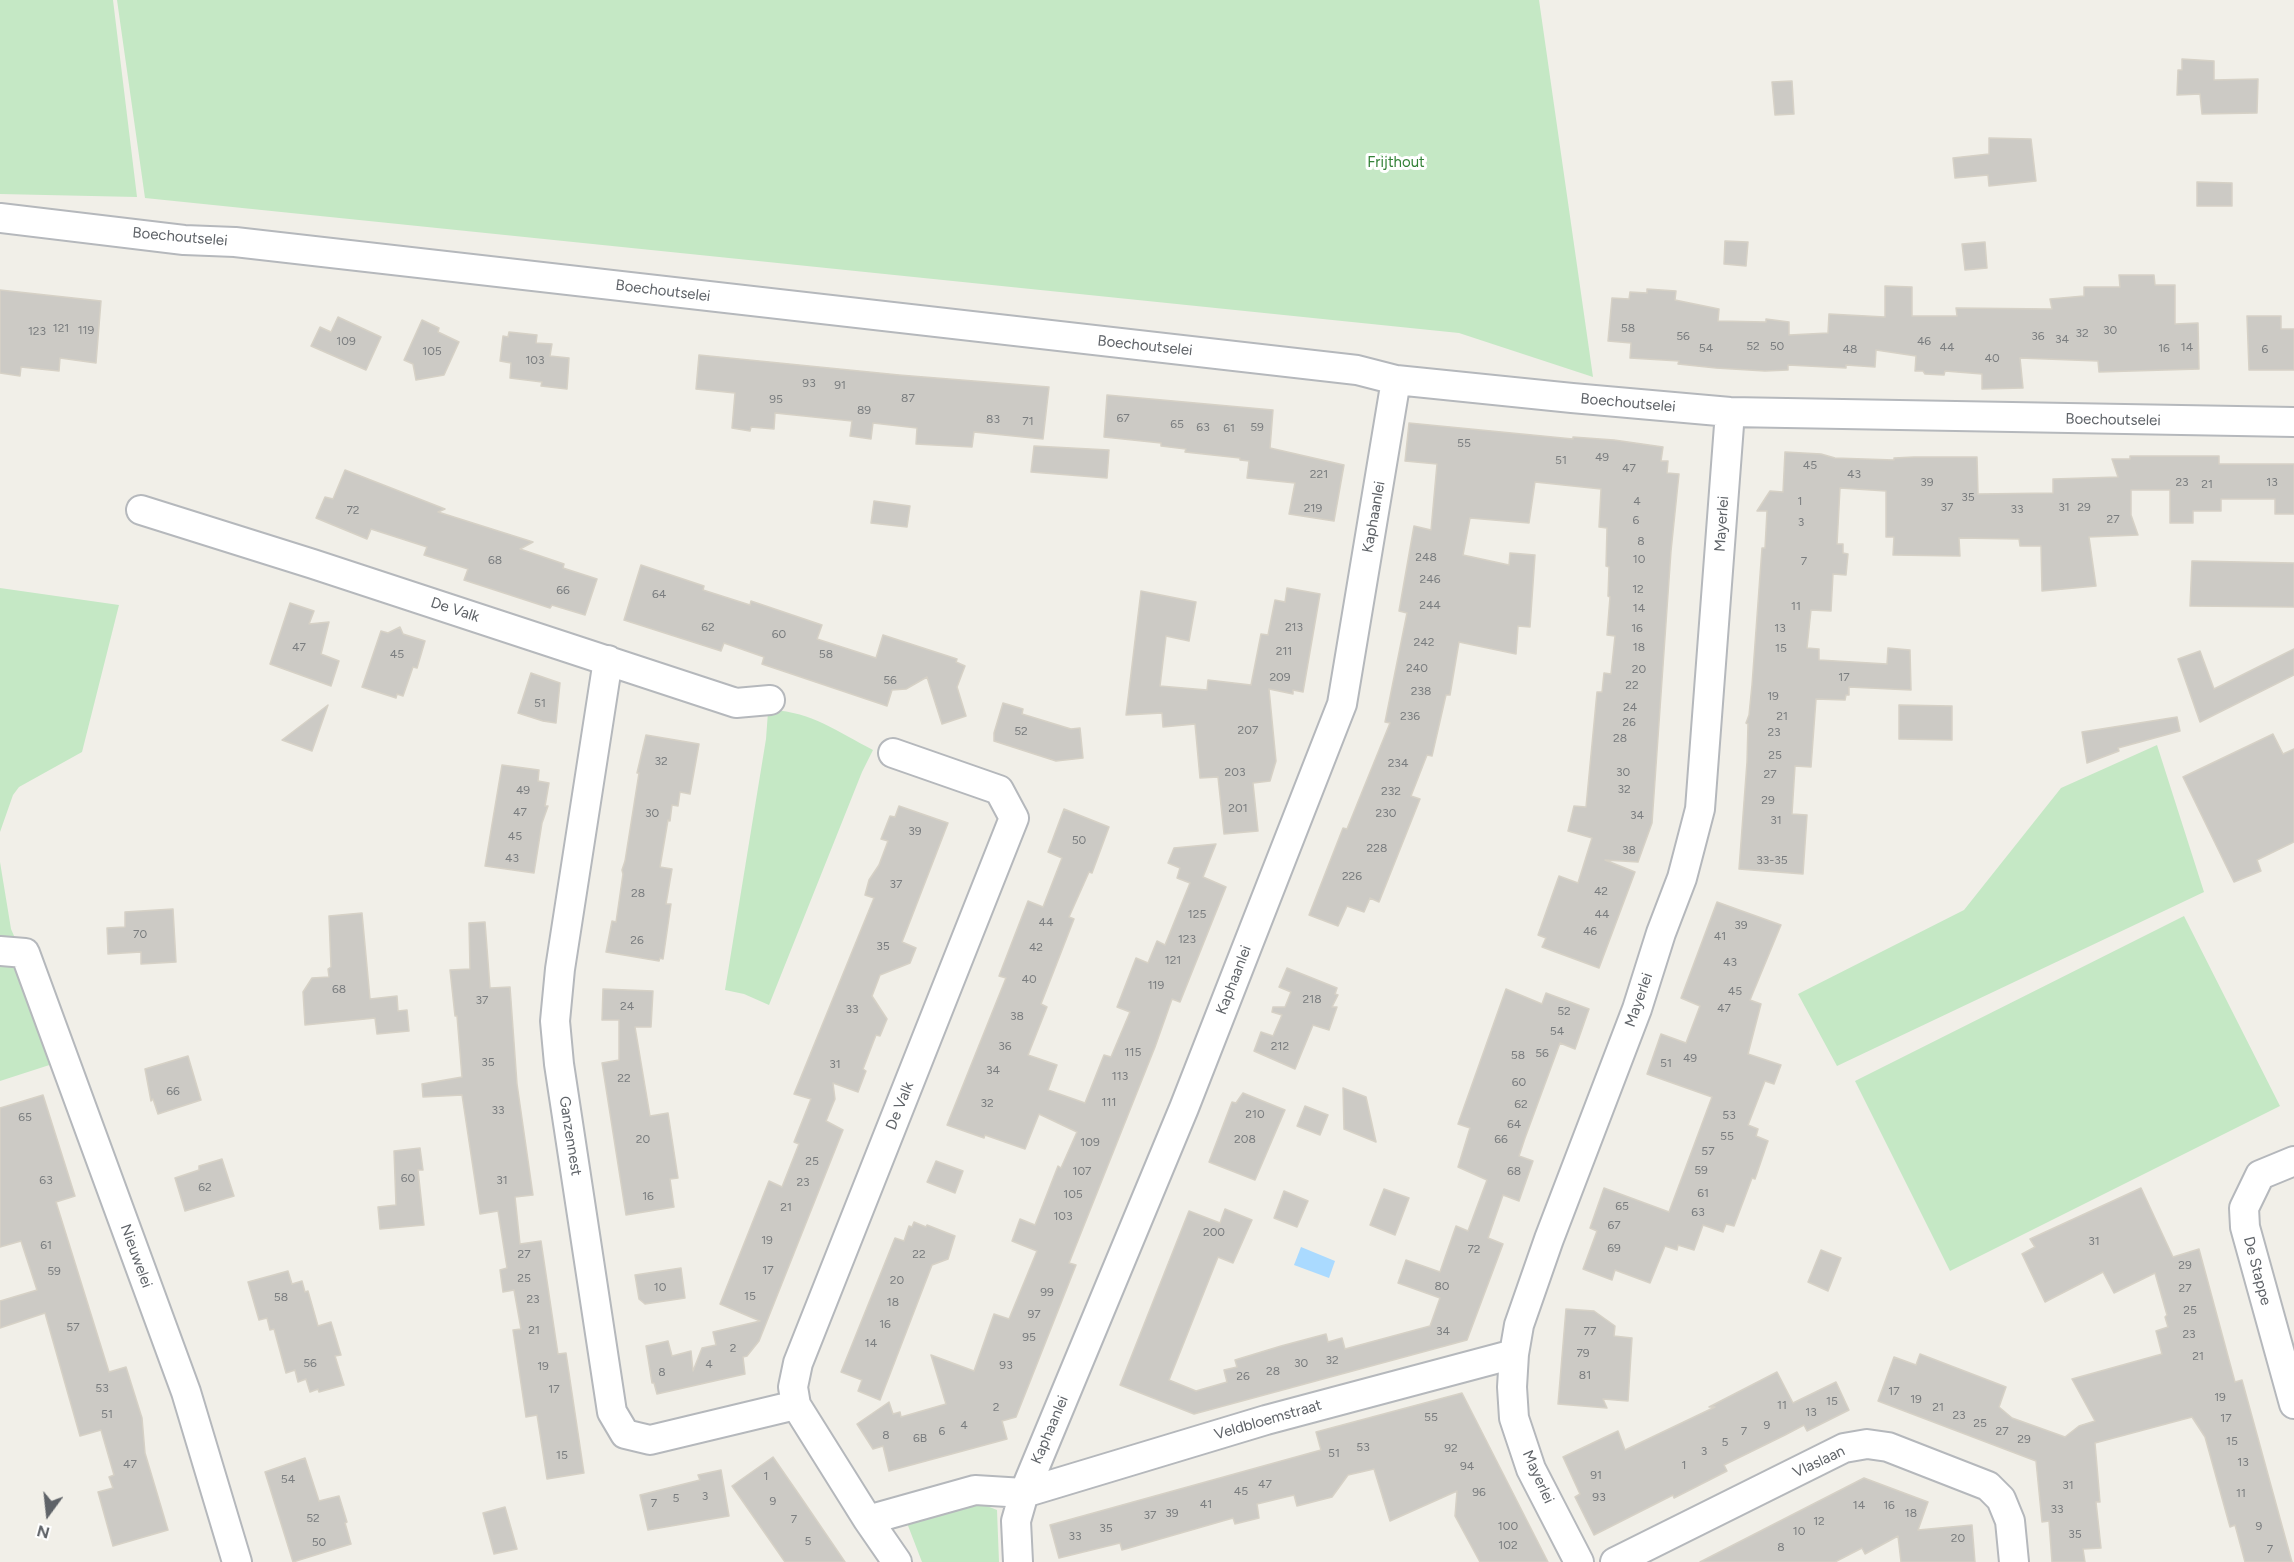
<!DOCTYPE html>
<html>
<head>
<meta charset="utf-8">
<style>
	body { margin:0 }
	#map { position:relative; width:2294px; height:1562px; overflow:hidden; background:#f1efe8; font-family:Figtree,sans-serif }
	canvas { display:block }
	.north { position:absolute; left:18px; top:1484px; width:60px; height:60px; -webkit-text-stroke:4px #fff; paint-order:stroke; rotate:195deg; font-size:16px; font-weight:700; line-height:24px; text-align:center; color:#5f6368 }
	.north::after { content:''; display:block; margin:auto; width:21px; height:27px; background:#5f6368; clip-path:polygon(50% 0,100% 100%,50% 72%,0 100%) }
</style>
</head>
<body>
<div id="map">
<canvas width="2294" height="1562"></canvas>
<div class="north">N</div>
</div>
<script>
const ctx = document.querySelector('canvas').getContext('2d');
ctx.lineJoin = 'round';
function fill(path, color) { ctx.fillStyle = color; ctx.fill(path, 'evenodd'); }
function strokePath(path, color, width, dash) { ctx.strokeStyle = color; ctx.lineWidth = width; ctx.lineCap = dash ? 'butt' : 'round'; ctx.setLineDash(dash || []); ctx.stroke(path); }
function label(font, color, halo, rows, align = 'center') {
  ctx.font = font + ' Figtree,sans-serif'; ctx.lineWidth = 6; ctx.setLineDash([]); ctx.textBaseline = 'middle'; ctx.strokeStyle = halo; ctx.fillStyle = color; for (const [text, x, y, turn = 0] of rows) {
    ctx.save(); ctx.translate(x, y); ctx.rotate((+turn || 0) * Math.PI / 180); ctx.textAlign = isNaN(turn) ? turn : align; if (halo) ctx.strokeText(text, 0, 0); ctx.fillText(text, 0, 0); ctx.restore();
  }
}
fill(new Path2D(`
	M0,0H113L137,197L0,194Z
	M117,0H1539L1593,377L1459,333L145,198Z
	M0,588L119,605L82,752L19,787L13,795L0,832Z
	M772,710C812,712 838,732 873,750L862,772L769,1005L744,994L725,990L766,739L768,712Z
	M2157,745L2204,892L1837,1066L1798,994L1964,910L2061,788Z
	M0,862L11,929L68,1059L0,1081Z
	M2184,916L2280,1106L1950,1271L1855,1081Z
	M977,1502L997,1510L999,1562H922L907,1523Z`), '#c5e8c5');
fill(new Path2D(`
	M1301,1247L1335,1261L1329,1278L1294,1265Z`), '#aadaff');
const building = new Path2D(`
	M2182,59L2214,61V80L2258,79L2257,113L2202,114L2200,94L2177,95L2178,70H2182Z
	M1792,81L1794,114L1775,115L1772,82Z
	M1989,138L2031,139L2036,181L1989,186L1988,175L1955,178L1953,158L1989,154Z
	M2197,182L2232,183V206H2197Z
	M1725,241L1748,242L1746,266L1724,264Z
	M1985,242L1987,268L1965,270L1962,244Z
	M2119,275H2154L2155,285H2175V324L2198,323L2199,369L2099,372L2098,361L2020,358L2023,388L1982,389V374L1945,371L1944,375L1925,374L1923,371H1915L1916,356L1876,350L1875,367L1846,365V368L1788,365V370L1765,371L1716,368L1678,364L1679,361L1630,358L1631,343L1608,341L1612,298L1629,299L1630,292L1647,293V289L1676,291L1675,300L1719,309L1718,321L1766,322V319L1789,322V335L1828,333L1829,314L1885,317V286L1912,287V316H1957L1956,308L2052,309L2050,299L2084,296V287H2120Z
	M0,290L101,301L96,363L60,358L59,371L21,367L20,376L0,373Z
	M2247,316H2281V329H2294V370H2249Z
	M338,317L381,337L366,370L311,346L320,327L331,332Z
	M422,320L439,328L438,332L459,342L444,375L416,380L413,364L404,360Z
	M509,332L537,335L536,343L552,344L550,356L569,358L567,389L541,386L542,382L510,378L511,363L500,361L503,336L508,337Z
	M699,355L899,375L1049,387L1043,439L974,432L972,447L916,444L917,428L873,423L871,439L850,436L852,421L775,413L774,429L751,427L750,431L732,428L735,393L696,389Z
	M1107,395L1273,410L1270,448L1344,465L1334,521L1289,514L1295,483L1247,478L1249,461L1240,460V458L1185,452L1186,449L1161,446V443L1104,437Z
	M1409,423L1573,439V437L1614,440L1663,447L1661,461H1668L1667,473L1679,474L1671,551L1652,823L1638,862L1605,860L1635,872L1599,968L1542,947L1546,938L1538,935L1559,876L1578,883L1592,838L1568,831L1574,806L1586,807L1597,692H1602L1604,673L1611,674L1615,636L1607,635L1610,597L1608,596L1609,567L1606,566L1607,528L1599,527L1601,489L1535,482L1529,523L1470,518L1463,555L1509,565L1510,553L1535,555L1530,627L1518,626L1516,654L1459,642L1450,695H1446L1432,756L1427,755L1411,796L1420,799L1379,902L1370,898L1364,912L1347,906L1338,926L1309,915L1343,828L1347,829L1390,723L1385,722L1407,613L1399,611L1414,526L1431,530L1437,464L1405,461Z
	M1034,446L1109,450L1107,478L1031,472Z
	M1785,452L1821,454L1835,458L1894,460V458L1914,457H1977L1978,494L2053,493V479L2118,477L2112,459H2130V456H2219V464H2294V514H2275V499H2221V511H2193V523H2170V490H2131V515L2138,535L2089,537L2096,586L2042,591L2041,546H2020L2019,539L1959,538L1960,556L1893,555L1894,537H1886V491L1840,488L1837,544H1843V553L1848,554L1846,575L1833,574L1831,611L1811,610L1807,648L1819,649V660L1887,664L1888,648L1910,650L1911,690L1849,687V695H1846L1845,700L1816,699L1811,767L1795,766L1792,814L1807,815L1803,874L1739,869L1747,762L1748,724L1746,723L1749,715L1752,685L1762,548H1765L1767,511H1757L1770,491L1783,492Z
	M345,470L445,509L438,512L533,542L520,549L564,564L563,568L597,579L585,615L552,605L550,608L464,580L468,569L424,555L427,547L371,529L367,539L316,518L325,497L333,499Z
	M874,501L910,506L907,527L871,523Z
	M2192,561L2294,563V607L2190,606Z
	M641,565L704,586L703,590L750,605L751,601L822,625L817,639L876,658L883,635L957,659L956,662L965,666L957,687L966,716L942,724L927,677L906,689L892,690L887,706L762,664L764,657L724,643L721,651L624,620Z
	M1287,588L1320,594L1303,692L1293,690V694L1269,689L1276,761L1270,781L1253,783L1258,831L1224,834L1218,777L1200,778L1195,724L1163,727L1162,713L1126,715L1141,591L1196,602L1189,641L1166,636L1160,686L1207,690L1208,680L1251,685L1261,634L1268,635L1275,600L1285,602Z
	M290,603L314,611L309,624L329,622L321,654L339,661L331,686L270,664Z
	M400,627L403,634L425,641L417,668L413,667L403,696L397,694L396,698L362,687L381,631L388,633Z
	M2294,649V675L2200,722L2178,659L2200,651L2214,689Z
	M531,673L560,683L556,723L543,721L518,713Z
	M1003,703L1023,709L1022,714L1071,729L1080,728L1083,758L1056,761L994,741V733Z
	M328,705L312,751L282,740Z
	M1899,705L1952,706V740L1899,739Z
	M2177,717L2180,731L2118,748L2119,751L2087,763L2082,732Z
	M2273,734L2283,754L2294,749V842L2257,860L2261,871L2234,882L2183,777Z
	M646,735L699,744L690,794L680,792L678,806L672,805L670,821L668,820L660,867L672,869L666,904H671L663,959L660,958L659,961L606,952L612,921L616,922L623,874L622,870L625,861L639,773H637Z
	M502,765L539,770L538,781L549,783L545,806H548L542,823L534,873L485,866Z
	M899,806L948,823L902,942L916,948L910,963L880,975L872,996L887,1019L880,1036L876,1035L863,1069L866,1071L858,1092L833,1083L835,1099L826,1121L843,1130L759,1341L747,1356L743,1357L745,1374L657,1394L654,1383H652L646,1346L668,1341L672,1356L691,1351L693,1371L702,1348L716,1345L713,1332L760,1321L720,1304L769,1181L782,1187L799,1144L794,1142L811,1099L794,1094L874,898L865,895L869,880L879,865L888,841L881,839L890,816L895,817Z
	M1064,809L1109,827L1092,873L1089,872L1069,917L1074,919L1041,1004L1047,1007L1028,1055L1057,1065L1048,1090L1085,1103L1104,1055L1111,1057L1130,1012L1117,1007L1136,958L1148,963L1157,941L1165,945L1190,883L1177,878L1180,868L1168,863L1174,848L1216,844L1203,877L1226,887L1180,1002L1172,999L1155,1047L1069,1263L1076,1265L1016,1417L1002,1421L1007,1439L889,1471L883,1446L873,1449L857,1424L889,1402L893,1414L900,1412L901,1417L946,1404L931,1355L974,1371L994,1314L1009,1319L1037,1251L1012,1241L1020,1219L1035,1225L1058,1166L1061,1168L1077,1132L1039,1114L1025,1149L985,1135L984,1138L947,1125L1006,978L999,976L1028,901L1043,907L1062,858L1048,852Z
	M1717,902L1781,925L1750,1000L1761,1004L1748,1054L1781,1065L1774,1084L1765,1081L1748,1125L1758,1129L1756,1136L1768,1141L1755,1179L1752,1178L1734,1226L1726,1224L1723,1232L1703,1225L1694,1250L1678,1245L1677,1250L1665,1246L1650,1283L1615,1270L1612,1280L1583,1269L1597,1231L1590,1228L1604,1188L1669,1212L1712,1097L1647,1074L1661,1034L1686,1043L1700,1006L1681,998Z
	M173,909L176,962L141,964V952L108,954L107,928L125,927V912Z
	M362,913L370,999L397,996L398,1011L407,1010L409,1031L377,1034L375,1018L305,1025L303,992L312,978L329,977L328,969L331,967L329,916Z
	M485,922L490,988L510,987L517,1084L533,1195L515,1197L520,1244L541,1241L558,1354L566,1353L584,1473L547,1479L537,1415L526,1417L513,1330L521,1329L514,1290L503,1292L500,1270L507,1268L498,1211L480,1214L462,1095L423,1097L422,1084L462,1077L457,1016H455L450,970L470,969L469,923Z
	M1287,968L1337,988L1335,994L1338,995L1332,1007H1337L1329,1030L1313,1025L1295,1069L1254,1051L1261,1032L1273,1036L1282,1015L1272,1012L1273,1007H1285L1291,992L1279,987Z
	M603,989L653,991L651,1027H635L650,1116L668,1113L678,1178L670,1179L674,1207L626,1215L602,1063L619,1060V1020H602Z
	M1506,989L1542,1004L1546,993L1589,1009L1575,1049L1560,1043L1525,1138L1519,1156L1533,1161L1519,1201L1503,1195L1488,1238L1503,1244L1467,1340L1194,1414L1120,1385L1189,1211L1220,1223L1225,1209L1252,1220L1233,1263L1218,1257L1169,1380L1196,1391L1227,1382L1224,1370L1237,1367L1235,1360L1281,1346L1326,1334L1328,1342L1342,1338L1345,1349L1430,1326L1440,1298L1398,1283L1406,1260L1440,1272L1456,1226L1468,1231L1487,1180L1458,1167L1470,1128L1458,1124Z
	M188,1056L201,1100L158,1114L153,1099L151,1101L145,1069Z
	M1343,1088L1366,1097L1376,1142L1344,1129Z
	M1243,1093L1285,1110L1255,1180L1209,1162L1232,1102L1236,1103Z
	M43,1095L75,1196L56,1202L109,1372L126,1367L142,1418L145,1453L168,1530L113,1546L98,1492L113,1488L109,1477L114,1475L101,1430L80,1436L45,1313L0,1328V1301L37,1290L21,1241L0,1247V1108Z
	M1305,1106L1328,1115L1320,1135L1297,1126Z
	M420,1148L423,1170H418L424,1225L380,1229L378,1207L396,1205L394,1151Z
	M222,1159L234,1196L185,1211L175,1178L199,1170V1166Z
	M936,1161L963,1171L955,1193L927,1182Z
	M2141,1188L2173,1257L2199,1249L2235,1382L2242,1380L2292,1562H2245L2235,1525L2230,1527L2205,1437L2192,1417L2095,1443L2100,1502H2096L2101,1548L2083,1549L2085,1562H2052L2049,1521L2042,1522L2036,1461L1878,1401L1894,1357L1916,1365L1920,1354L2006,1387L1999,1407L2012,1418L2065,1437L2079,1426L2095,1421L2072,1379L2162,1354L2156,1331L2168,1327L2165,1317L2167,1315L2155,1273L2114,1293L2103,1272L2045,1302L2022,1254L2035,1247L2030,1239Z
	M1384,1189L1409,1198L1395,1235L1370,1225Z
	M1284,1191L1308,1201L1297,1227L1274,1218Z
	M914,1222L926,1227L927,1225L955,1236L948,1259L932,1265L880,1400L858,1391L862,1380L841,1372L895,1238L904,1241L909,1226L912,1227Z
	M1821,1250L1841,1258L1828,1291L1808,1282Z
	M681,1268L685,1298L645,1304L639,1299L635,1275Z
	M288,1271L292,1284L302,1281L305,1292L308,1291L318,1326L331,1322L341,1355L335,1356L344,1385L319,1392L318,1389L310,1392L306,1379L298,1382L295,1370L286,1373L274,1329L270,1330L267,1318L259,1320L248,1282Z
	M1566,1309L1594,1311L1615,1326L1614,1336L1632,1338L1628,1401L1603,1399L1607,1408L1558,1404Z
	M1777,1372L1793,1403L1836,1382L1849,1410L1807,1431L1804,1425L1785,1435L1724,1465L1727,1471L1674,1498L1673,1495L1594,1535L1575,1497L1580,1494L1563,1457L1618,1431L1625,1450L1715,1407H1709Z
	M1462,1393L1548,1562H1480L1455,1516L1457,1491L1390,1521L1374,1469L1348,1475L1332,1497L1297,1506L1294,1495L1257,1504L1259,1518L1235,1524L1233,1518L1122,1550L1120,1543L1059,1558L1050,1525L1321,1450L1316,1432Z
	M773,1457L800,1496L845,1562H785L732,1486Z
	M305,1458L319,1501L339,1496L347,1522L345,1523L351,1544L293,1562L265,1472Z
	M721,1470L729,1516L648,1530L640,1495L700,1480L698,1475Z
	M1864,1478L1928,1502L1918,1530L1972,1525L1975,1562H1901L1898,1536L1865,1554L1862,1548L1835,1562H1700Z
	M505,1507L517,1549L494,1554L483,1513Z`);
fill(building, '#cccac5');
strokePath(building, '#d6d1c6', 1.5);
const minor = new Path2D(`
	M0,218L184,240L235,242L1357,370L1396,380L1572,398L1730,412L2294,422
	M141,510L313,564L736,703L770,700
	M608,660L560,969L555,1021L559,1064L612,1412L625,1434L650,1440L796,1405
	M893,753L999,790L1014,818L798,1363L793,1387L796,1405L868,1520L975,1490L1024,1493L1266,1420L1514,1354
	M0,951L25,953L186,1392L237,1562
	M2294,1161L2260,1175L2244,1208L2245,1227L2294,1404
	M868,1520L897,1562
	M1018,1562L1016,1521L1024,1493L1184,1108L1342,704L1396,380
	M1579,1562L1531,1469L1514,1418L1512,1387L1514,1354L1519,1325L1549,1239L1637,1009L1661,933L1682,878L1700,809L1730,412
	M1615,1562L1844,1448L1867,1444L1888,1447L1988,1486L2001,1499L2010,1521L2014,1562`);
strokePath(minor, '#b5b8bc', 32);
strokePath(minor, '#fff', 28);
label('12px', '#7a7d7f', null, [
	["121",61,328],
	["58",1628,328],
	["119",86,330],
	["30",2110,330],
	["123",37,331],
	["32",2082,333],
	["56",1683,336],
	["36",2038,336],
	["34",2062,339],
	["109",346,341],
	["46",1924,341],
	["52",1753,346],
	["50",1777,346],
	["44",1947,347],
	["14",2187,347],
	["54",1706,348],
	["16",2164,348],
	["48",1850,349],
	["6",2265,349],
	["105",432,351],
	["40",1992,358],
	["103",535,360],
	["93",809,383],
	["91",840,385],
	["87",908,398],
	["95",776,399],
	["89",864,410],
	["67",1123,418],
	["83",993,419],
	["71",1028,421],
	["65",1177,424],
	["63",1203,427],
	["59",1257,427],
	["61",1229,428],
	["55",1464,443],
	["49",1602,457],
	["51",1561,460],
	["45",1810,465],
	["47",1629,468],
	["221",1319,474],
	["43",1854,474],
	["39",1927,482],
	["23",2182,482],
	["13",2272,482],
	["21",2207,484],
	["35",1968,497],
	["4",1637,501],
	["1",1800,501],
	["37",1947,507],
	["31",2064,507],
	["29",2084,507],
	["219",1313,508],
	["33",2017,509],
	["72",353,510],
	["27",2113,519],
	["6",1636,520],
	["3",1801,522],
	["8",1641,541],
	["248",1426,557],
	["10",1639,559],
	["68",495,560],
	["7",1804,561],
	["246",1430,579],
	["12",1638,589],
	["66",563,590],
	["64",659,594],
	["244",1430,605],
	["11",1796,606],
	["14",1639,608],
	["62",708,627],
	["213",1294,627],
	["16",1637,628],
	["13",1780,628],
	["60",779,634],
	["242",1424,642],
	["47",299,647],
	["18",1639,647],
	["15",1781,648],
	["211",1284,651],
	["45",397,654],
	["58",826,654],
	["240",1417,668],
	["20",1639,669],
	["209",1280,677],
	["17",1844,677],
	["56",890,680],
	["22",1632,685],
	["238",1421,691],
	["19",1773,696],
	["51",540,703],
	["24",1630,707],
	["236",1410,716],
	["21",1782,716],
	["26",1629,722],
	["207",1248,730],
	["52",1021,731],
	["23",1774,732],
	["28",1620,738],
	["25",1775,755],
	["32",661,761],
	["234",1398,763],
	["203",1235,772],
	["30",1623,772],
	["27",1770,774],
	["32",1624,789],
	["49",523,790],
	["232",1391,791],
	["29",1768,800],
	["201",1238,808],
	["47",520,812],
	["30",652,813],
	["230",1386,813],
	["34",1637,815],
	["31",1776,820],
	["39",915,831],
	["45",515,836],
	["50",1079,840],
	["228",1377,848],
	["38",1629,850],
	["43",512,858],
	["33-35",1772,860],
	["226",1352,876],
	["37",896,884],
	["42",1601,891],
	["28",638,893],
	["125",1197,914],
	["44",1602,914],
	["44",1046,922],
	["39",1741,925],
	["46",1590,931],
	["70",140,934],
	["41",1720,936],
	["123",1187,939],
	["26",637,940],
	["35",883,946],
	["42",1036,947],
	["121",1173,960],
	["43",1730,962],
	["40",1029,979],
	["119",1156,985],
	["68",339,989],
	["45",1735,991],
	["218",1312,999],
	["37",482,1000],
	["24",627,1006],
	["47",1724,1008],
	["33",852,1009],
	["52",1564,1011],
	["38",1017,1016],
	["54",1557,1031],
	["36",1005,1046],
	["212",1280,1046],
	["115",1133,1052],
	["56",1542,1053],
	["58",1518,1055],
	["49",1690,1058],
	["35",488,1062],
	["51",1666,1063],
	["31",835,1064],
	["34",993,1070],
	["113",1120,1076],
	["22",624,1078],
	["60",1519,1082],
	["66",173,1091],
	["111",1109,1102],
	["32",987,1103],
	["62",1521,1104],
	["33",498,1110],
	["210",1255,1114],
	["53",1729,1115],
	["65",25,1117],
	["64",1514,1124],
	["55",1727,1136],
	["20",643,1139],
	["208",1245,1139],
	["66",1501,1139],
	["109",1090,1142],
	["57",1708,1151],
	["25",812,1161],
	["59",1701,1170],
	["107",1082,1171],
	["68",1514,1171],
	["60",408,1178],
	["63",46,1180],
	["31",502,1180],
	["23",803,1182],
	["62",205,1187],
	["61",1703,1193],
	["105",1073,1194],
	["16",648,1196],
	["65",1622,1206],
	["21",786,1207],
	["63",1698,1212],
	["103",1063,1216],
	["67",1614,1225],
	["200",1214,1232],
	["19",767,1240],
	["31",2094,1241],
	["61",46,1245],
	["69",1614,1248],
	["72",1474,1249],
	["27",524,1254],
	["22",919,1254],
	["29",2185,1265],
	["17",768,1270],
	["59",54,1271],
	["25",524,1278],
	["20",897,1280],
	["80",1442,1286],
	["10",660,1287],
	["27",2185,1288],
	["99",1047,1292],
	["15",750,1296],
	["58",281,1297],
	["23",533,1299],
	["18",893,1302],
	["25",2190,1310],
	["97",1034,1314],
	["16",885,1324],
	["57",73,1327],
	["21",534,1330],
	["34",1443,1331],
	["77",1590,1331],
	["23",2189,1334],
	["95",1029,1337],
	["14",871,1343],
	["2",733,1348],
	["79",1583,1353],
	["21",2198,1356],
	["32",1332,1360],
	["56",310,1363],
	["30",1301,1363],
	["4",709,1364],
	["93",1006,1365],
	["19",543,1366],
	["28",1273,1371],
	["8",662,1372],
	["81",1585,1375],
	["26",1243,1376],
	["53",102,1388],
	["17",554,1389],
	["17",1894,1391],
	["19",2220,1397],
	["19",1916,1399],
	["15",1832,1401],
	["11",1782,1405],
	["2",996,1407],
	["21",1938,1407],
	["13",1811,1412],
	["51",107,1414],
	["23",1959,1415],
	["55",1431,1417],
	["17",2226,1418],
	["25",1980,1423],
	["4",964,1425],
	["9",1767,1425],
	["6",942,1431],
	["7",1744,1431],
	["27",2002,1431],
	["8",886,1435],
	["6B",920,1438],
	["29",2024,1439],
	["15",2232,1441],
	["5",1725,1442],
	["53",1363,1447],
	["92",1451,1448],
	["3",1704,1451],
	["51",1334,1453],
	["15",562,1455],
	["13",2243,1462],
	["47",130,1464],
	["1",1684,1465],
	["94",1467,1466],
	["91",1596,1475],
	["1",766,1476],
	["54",288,1479],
	["47",1265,1484],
	["31",2068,1485],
	["45",1241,1491],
	["96",1479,1492],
	["11",2241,1493],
	["3",705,1496],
	["93",1599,1497],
	["5",676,1498],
	["9",773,1501],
	["7",654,1503],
	["41",1206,1504],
	["14",1859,1505],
	["16",1889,1505],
	["33",2057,1509],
	["39",1172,1513],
	["18",1911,1513],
	["37",1150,1515],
	["52",313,1518],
	["7",794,1519],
	["12",1819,1521],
	["100",1508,1526],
	["9",2259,1526],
	["35",1106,1528],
	["10",1799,1531],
	["35",2075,1534],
	["33",1075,1536],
	["20",1958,1538],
	["5",808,1541],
	["50",319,1542],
	["102",1508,1545],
	["8",1781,1547],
	["7",2270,1549]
]);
label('15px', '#348238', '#fff', [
	["Frijthout",1396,163]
]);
label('15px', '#5f6368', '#fff', [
	["Boechoutselei",180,237,5],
	["Boechoutselei",663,291,7],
	["Boechoutselei",1145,346,6],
	["Boechoutselei",1628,403,5],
	["Boechoutselei",2113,420,1],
	["Kaphaanlei",1374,517,-80],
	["Mayerlei",1722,524,-86],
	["De Valk",455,610,18],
	["Kaphaanlei",1234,980,-69],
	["Mayerlei",1639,1000,-71],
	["De Valk",900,1106,-68],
	["Ganzennest",570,1136,81],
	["Nieuwelei",136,1256,70],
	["De Stappe",2257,1271,75],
	["Veldbloemstraat",1268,1420,-16],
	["Kaphaanlei",1050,1430,-67],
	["Vlaslaan",1819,1462,-25],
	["Mayerlei",1538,1477,66]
]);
</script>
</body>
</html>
